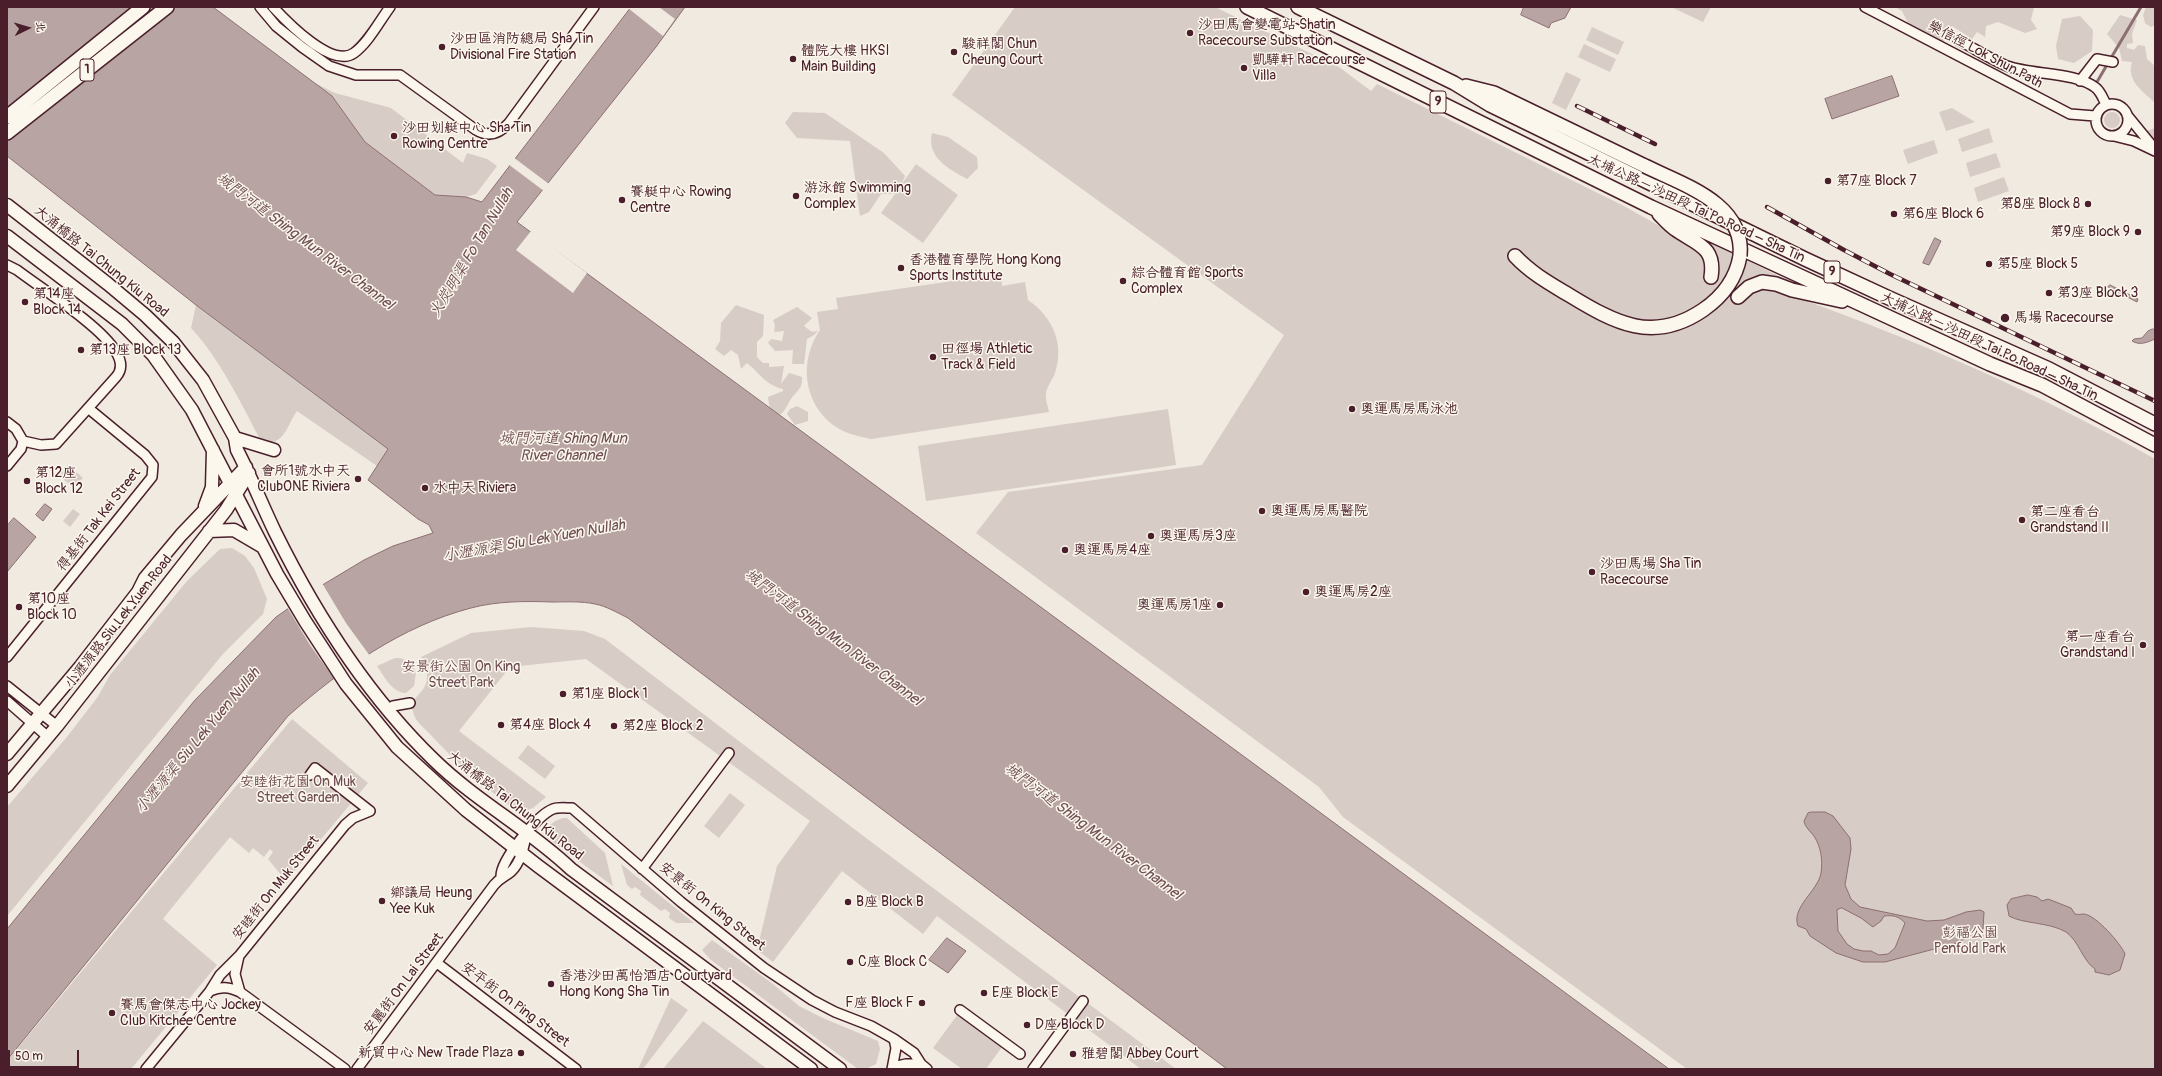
<!DOCTYPE html>
<html>
<head>
<meta charset="utf-8">
<style>
	body { margin:0 }
	#map { position:relative; width:2162px; height:1076px; overflow:hidden; background:#f0eae0; font-family:Pangolin,"LXGW WenKai TC",sans-serif }
	canvas { display:block }
	.frame { position:absolute; inset:0; border:8px solid #4a1f2b; pointer-events:none }
	.north { position:absolute; left:8px; top:8px; width:40px; height:40px; -webkit-text-stroke:3px #fbf7ec; paint-order:stroke; rotate:85deg; font-size:11px; font-weight:700; line-height:16px; text-align:center; color:#4a1f2b }
	.north::after { content:''; display:block; margin:auto; width:14px; height:18px; background:#4a1f2b; clip-path:polygon(50% 0,100% 100%,50% 72%,0 100%) }
	.scale { position:absolute; left:8px; top:1050px; width:71px; height:18px; box-sizing:border-box; border:2px solid #4a1f2b; border-top:0; padding-left:5px; font-size:12px; line-height:14px; white-space:nowrap; color:#4a1f2b; -webkit-text-stroke:3px #fbf7ec; paint-order:stroke }
</style>
</head>
<body>
<div id="map">
<canvas width="2162" height="1076"></canvas>
<div class="frame"></div>
<div class="north">北</div>
<div class="scale">50 m</div>
</div>
<script>
const ctx = document.querySelector('canvas').getContext('2d');
ctx.lineJoin = 'round';
function fill(path, color) { ctx.fillStyle = color; ctx.fill(path, 'evenodd'); }
function strokePath(path, color, width, dash) { ctx.strokeStyle = color; ctx.lineWidth = width; ctx.lineCap = dash ? 'butt' : 'round'; ctx.setLineDash(dash || []); ctx.stroke(path); }
function label(font, color, halo, rows, align = 'center') {
  ctx.font = font + ' Pangolin,"LXGW WenKai TC",sans-serif'; ctx.lineWidth = 3; ctx.setLineDash([]); ctx.textBaseline = 'middle'; ctx.strokeStyle = halo; ctx.fillStyle = color; for (const [text, x, y, turn = 0] of rows) {
    ctx.save(); ctx.translate(x, y); ctx.rotate((+turn || 0) * Math.PI / 180); ctx.textAlign = isNaN(turn) ? turn : align; if (halo) ctx.strokeText(text, 0, 0); ctx.fillText(text, 0, 0); ctx.restore();
  }
}
fill(new Path2D(`
	M1015,7H1215L1339,67L1371,91L1377,84L1622,205L1690,243L1695,235L1793,283L1789,295C1915,339 2038,393 2155,459V1069H1687L1343,817L1319,787L976,533L1008,492L1202,465L1284,335L952,95Z
	M1671,7H1711L1703,22Z
	M1895,7H2034L2031,20L2037,29L2025,33L1998,22L1986,26L1985,37L1977,32L1972,39L1952,26L1942,46L1913,33L1902,11Z
	M2146,7H2155V25L2151,27L2145,23L2143,15Z
	M2120,15L2137,20L2132,34L2133,43L2127,44V48L2134,50L2138,45L2145,46L2147,59L2155,66V103C2143,91 2126,81 2132,62L2122,61L2119,48L2107,34Z
	M2080,16L2093,30L2092,51L2074,63L2058,59L2056,46L2062,19Z
	M1592,27L1624,42L1618,55L1586,40Z
	M1584,44L1616,59L1610,72L1578,57Z
	M1566,72L1581,79L1566,110L1552,103Z
	M313,82L335,93L391,108L463,163L467,153L487,159L497,166L476,194L466,197L435,195L365,142L332,96Z
	M1952,108L1975,122L1946,131L1939,112Z
	M2104 120a8 8 0 1 1 16 0a8 8 0 1 1-16 0Z
	M793,112L825,113L884,153L905,176L901,185L916,164L958,195L923,243L881,213L895,194H881L869,212L860,216L850,141L797,138L785,123Z
	M1989,128L1993,142L1962,152L1958,139Z
	M2155,128V139H2150L2146,131Z
	M932,133L948,137L977,157L978,168L967,179C949,169 926,157 932,133Z
	M1934,140L1938,153L1908,164L1903,150Z
	M1996,153L2001,167L1970,177L1966,163Z
	M2004,177L2009,191L1978,202L1974,188Z
	M1001,274L1002,286L1025,282L1028,300C1052,316 1065,344 1055,373C1053,379 1047,386 1046,393C1045,399 1048,406 1049,412L871,439C857,436 844,433 833,425C803,402 799,360 820,330L817,312L838,309L836,298Z
	M196,305L388,449L377,466L297,411C286,427 285,445 262,443C242,405 220,359 191,328Z
	M736,305L764,315L763,336L757,342V357L763,363H769V367L784,366L781,384L789,373L802,377C803,389 796,391 791,399C787,405 786,410 780,415L770,410L768,397L783,391V389C767,386 759,373 747,363L741,369L738,355L731,350L724,356L715,349L720,341L721,323Z
	M797,307L812,318L804,326L812,332L818,331L814,335L807,339L804,364H792L793,350L775,351L768,343L771,339L782,341L784,331L774,332L775,325L773,320Z
	M797,406L808,412V421L795,425L787,414L790,409Z
	M1168,409L1176,465L926,501L918,446Z
	M68,465L83,478L74,488L59,476Z
	M73,509L80,514L70,527L63,521Z
	M232,548L245,556L254,568L267,599L263,614L223,654L7,916V807L66,738L97,698L110,675L187,581L220,549Z
	M531,627L584,631L605,639L866,838L1176,1069H1141L937,916L923,934L842,871L773,962L757,950L777,866L810,821L586,659L510,667L459,731L546,797L533,808L518,813C487,788 456,763 429,733C423,727 414,720 413,711C408,691 440,694 421,657L471,633Z
	M395,658C405,657 412,663 416,672L414,686L406,693C392,693 384,676 377,666Z
	M292,719L368,783L286,881L268,859L273,852L270,849L264,857L253,848L249,853L230,837L170,910L163,919L217,965L131,1069H7V1061Z
	M528,745L555,766L545,779L518,758Z
	M730,793L745,805L719,838L704,826Z
	M563,818H567L605,853L613,886L550,840L544,830L555,821Z
	M621,864L694,923H676L669,918L670,913L665,909L661,911L640,895L641,891L635,887L632,889L627,885Z
	M712,940L773,984L799,1006L825,1019L878,1041L880,1049L876,1064L866,1069H858L711,960L702,950Z
	M671,998L688,1010L643,1069H638Z
	M958,1014L1002,1047L986,1069H962L933,1048Z
	M703,1021L767,1069H663Z`), '#d8ccc6');
const water = new Path2D(`
	M7,7H213L332,96L365,142L435,195L466,197L482,202L631,7H685L656,47L517,222L1669,1069H1227L628,618C618,613 606,606 595,604C581,601 566,602 552,602C526,601 497,601 471,608C402,626 341,669 288,716L7,1060V929L195,700L276,617L319,587L364,560L393,546L433,533L429,525L418,519L368,480L388,449L196,305L7,156Z
	M1524,7H1571L1565,18L1551,23L1549,28L1521,15Z
	M1892,76L1899,96L1832,119L1825,99Z
	M1935,238L1941,241L1929,265L1923,263Z
	M2110,285L2138,299L2137,302L2108,287Z
	M2153,329L2155,330V339C2148,342 2140,346 2132,341L2134,339L2142,338L2148,331Z
	M45,504L52,509L43,521L36,515Z
	M14,518L36,537L7,572V526Z
	M1812,812H1825L1833,816L1850,838L1851,849L1845,885L1851,899L1860,907L1927,921L1944,920L1966,912L1980,910L1984,912L1983,929L1957,943L1885,962H1863L1836,953L1810,936L1806,929L1798,926C1791,907 1818,891 1821,873C1823,860 1821,847 1814,836C1810,831 1805,827 1804,821L1808,813ZM1842,908L1861,918L1873,927L1881,921L1884,916C1893,915 1899,916 1905,923L1895,948L1888,954L1879,955L1871,951H1863L1854,949L1847,944L1838,931L1837,910Z
	M2028,895L2037,897L2042,901L2048,899L2071,908L2075,914C2079,915 2081,914 2084,914C2096,915 2121,944 2125,954L2120,970L2109,975L2095,972V969C2082,960 2079,941 2066,932C2049,922 2023,924 2009,916L2007,905L2011,899Z
	M947,938L966,951L948,973L929,960Z`);
fill(water, '#b8a4a2');
strokePath(water, '#8c6f72', 1);
fill(new Path2D(`
	M629,7H659L675,19L663,36L628,8Z
	M513,157L549,184L544,191L508,164Z
	M531,231L587,273L573,293L516,250Z
	M322,583L346,623L370,656L335,680L310,645L287,607Z`), '#f0eae0');
strokePath(new Path2D(`
	M2094,87L2141,7`), '#8c6f72', 3);
const minor = new Path2D(`
	M260,7L276,26L302,47L329,66L356,75H400L476,130C489,138 500,133 509,123L594,7
	M273,7C287,22 332,69 354,53C368,43 379,22 390,7
	M1865,7L2070,114L2095,116
	M1958,40C1974,48 1990,59 2007,66C2032,75 2077,72 2096,88C2101,92 2103,99 2106,104
	M2080,81L2097,59L2113,62
	M2096 120a16 16 0 1 1 32 0a16 16 0 1 1-32 0Z
	M2127,115L2154,148
	M2114,136L2134,141L2155,151
	M7,265L17,270C42,289 101,326 116,352C121,360 123,369 116,377L56,444L41,445L23,441
	M7,422L16,429L23,441
	M7,466L21,449L23,441
	M7,657L152,477L153,465L145,455L88,408
	M7,686L57,726
	M7,701L48,737
	M388,710L393,706L410,703
	M310,775L315,768L370,811
	M642,869L729,753
	M501,876C501,860 537,815 553,809C558,807 566,808 572,808L681,902L764,968L812,1000L835,1012L871,1026L894,1039L914,1053L921,1064L927,1069
	M239,956L235,974L240,992
	M437,963L576,1069
	M210,991L220,975L239,956L345,825L353,818L370,811
	M960,1010L1020,1054
	M893,1067L906,1064H921
	M146,1069L210,991C221,986 229,987 240,992L345,1069
	M357,1069L494,885C499,879 502,878 508,874C520,866 524,848 526,835
	M892,1069L896,1048L894,1039
	M1033,1069L1083,1001`);
const major = new Path2D(`
	M7,205L108,284L145,315L173,342L203,380L235,438L237,450C251,477 262,505 275,532C316,615 367,695 434,760C476,801 529,829 571,869L840,1069
	M7,236L122,324L153,355L192,410L277,574L305,621L346,684L397,747L466,810L538,866L811,1069
	M235,438L274,450
	M205,506L212,487L213,450
	M209,531L234,530L263,547
	M7,754L80,667L138,592L145,578L181,535L246,467
	M7,786L57,726L226,510L249,473`);
const highway = new Path2D(`
	M1247,7L1651,207L1990,364L2042,385L2155,445
	M1298,7L1454,83L1490,105L1805,259L1889,298L2049,369L2155,424
	M1466,86L1494,93L1645,166
	M7,117L143,7
	M7,133L167,7
	M1659,214C1664,219 1669,225 1675,229C1696,244 1716,246 1711,277
	M1515,256C1531,273 1549,283 1569,295C1615,323 1653,344 1703,310C1722,297 1736,279 1740,256
	M1738,297L1749,287L1762,282L1776,284L1792,290L1842,301`);
strokePath(minor, '#4a1f2b', 12);
strokePath(major, '#4a1f2b', 15);
strokePath(highway, '#4a1f2b', 16);
strokePath(minor, '#fbf7ec', 9);
strokePath(major, '#fbf7ec', 12);
strokePath(highway, '#fbf7ec', 13);
const rail = new Path2D(`
	M1577,106L1655,144
	M1767,207L1844,250L1890,274L2155,401`);
strokePath(rail, '#4a1f2b', 4.5);
strokePath(rail, '#fbf7ec', 3, [9]);
const highwayBridge = new Path2D(`
	M1645,166C1683,185 1745,203 1740,256`);
strokePath(highwayBridge, '#4a1f2b', 16, []);
strokePath(highwayBridge, '#fbf7ec', 13);
for (const [x, y, r, color] of [
	[1190,33,4,"#4a1f2b"],
	[442,47,4,"#4a1f2b"],
	[954,52,4,"#4a1f2b"],
	[793,59,4,"#4a1f2b"],
	[1244,68,4,"#4a1f2b"],
	[394,136,4,"#4a1f2b"],
	[1828,181,4,"#4a1f2b"],
	[796,196,4,"#4a1f2b"],
	[622,200,4,"#4a1f2b"],
	[2088,204,4,"#4a1f2b"],
	[1894,214,4,"#4a1f2b"],
	[2138,232,4,"#4a1f2b"],
	[1989,264,4,"#4a1f2b"],
	[901,268,4,"#4a1f2b"],
	[1123,281,4,"#4a1f2b"],
	[2049,293,4,"#4a1f2b"],
	[25,302,4,"#4a1f2b"],
	[2005,318,5,"#4a1f2b"],
	[81,350,4,"#4a1f2b"],
	[933,357,4,"#4a1f2b"],
	[1352,409,4,"#4a1f2b"],
	[358,479,4,"#4a1f2b"],
	[27,481,4,"#4a1f2b"],
	[425,488,4,"#4a1f2b"],
	[1262,511,4,"#4a1f2b"],
	[2022,520,4,"#4a1f2b"],
	[1151,536,4,"#4a1f2b"],
	[1065,550,4,"#4a1f2b"],
	[1592,572,4,"#4a1f2b"],
	[1306,592,4,"#4a1f2b"],
	[1220,605,4,"#4a1f2b"],
	[19,607,4,"#4a1f2b"],
	[2143,645,4,"#4a1f2b"],
	[563,694,4,"#4a1f2b"],
	[501,725,4,"#4a1f2b"],
	[614,726,4,"#4a1f2b"],
	[382,901,4,"#4a1f2b"],
	[848,902,4,"#4a1f2b"],
	[850,962,4,"#4a1f2b"],
	[551,984,4,"#4a1f2b"],
	[984,993,4,"#4a1f2b"],
	[922,1003,4,"#4a1f2b"],
	[112,1013,4,"#4a1f2b"],
	[1027,1025,4,"#4a1f2b"],
	[521,1053,4,"#4a1f2b"],
	[1073,1054,4,"#4a1f2b"]
]) { const dot = new Path2D(); dot.arc(x, y, r, 0, 2 * Math.PI); ctx.fillStyle = color; ctx.fill(dot); strokePath(dot, '#fbf7ec', 1.5); }
for (const [x, y, w] of [
	[87,70,14],
	[1438,102,16],
	[1832,272,16]
]) { const box = new Path2D(); box.roundRect(x - w / 2, y - 11, w, 22, 3); ctx.fillStyle = '#fbf7ec'; ctx.fill(box); strokePath(box, '#4a1f2b', 1); }
label('bold 13px', '#4a1f2b', null, [
	["1",87,70],
	["9",1438,102],
	["9",1832,272]
]);
label('14px', '#4a1f2b', '#fbf7ec', [
	["沙田馬會變電站 Shatin",1198,25],
	["Racecourse Substation",1198,41],
	["沙田區消防總局 Sha Tin",450,39],
	["Divisional Fire Station",450,55],
	["駿祥閣 Chun",962,44],
	["Cheung Court",962,60],
	["體院大樓 HKSI",801,51],
	["Main Building",801,67],
	["凱驊軒 Racecourse",1252,60],
	["Villa",1252,76],
	["沙田划艇中心 Sha Tin",402,128],
	["Rowing Centre",402,144],
	["第7座 Block 7",1836,181],
	["游泳館 Swimming",804,188],
	["Complex",804,204],
	["賽艇中心 Rowing",630,192],
	["Centre",630,208],
	["第8座 Block 8",2080,204,"right"],
	["第6座 Block 6",1902,214],
	["第9座 Block 9",2130,232,"right"],
	["香港體育學院 Hong Kong",909,260],
	["Sports Institute",909,276],
	["第5座 Block 5",1997,264],
	["綜合體育館 Sports",1131,273],
	["Complex",1131,289],
	["第3座 Block 3",2057,293],
	["第14座",33,294],
	["Block 14",33,310],
	["馬場 Racecourse",2014,318],
	["田徑場 Athletic",941,349],
	["Track & Field",941,365],
	["第13座 Block 13",89,350],
	["奧運馬房馬泳池",1360,409],
	["會所1號水中天",350,471,"right"],
	["ClubONE Riviera",350,487,"right"],
	["第12座",35,473],
	["Block 12",35,489],
	["水中天 Riviera",433,488],
	["奧運馬房馬醫院",1270,511],
	["第二座看台",2030,512],
	["Grandstand II",2030,528],
	["奧運馬房3座",1159,536],
	["奧運馬房4座",1073,550],
	["沙田馬場 Sha Tin",1600,564],
	["Racecourse",1600,580],
	["奧運馬房2座",1314,592],
	["第10座",27,599],
	["Block 10",27,615],
	["奧運馬房1座",1212,605,"right"],
	["第一座看台",2135,637,"right"],
	["Grandstand I",2135,653,"right"],
	["第1座 Block 1",571,694],
	["第4座 Block 4",509,725],
	["第2座 Block 2",622,726],
	["鄉議局 Heung",390,893],
	["Yee Kuk",390,909],
	["B座 Block B",856,902],
	["C座 Block C",858,962],
	["香港沙田萬怡酒店 Courtyard",559,976],
	["Hong Kong Sha Tin",559,992],
	["E座 Block E",992,993],
	["F座 Block F",914,1003,"right"],
	["賽馬會傑志中心 Jockey",120,1005],
	["Club Kitchee Centre",120,1021],
	["D座 Block D",1035,1025],
	["新貿中心 New Trade Plaza",513,1053,"right"],
	["雅碧閣 Abbey Court",1081,1054]
], 'left');
label('14px', '#4a1f2b', '#fbf7ec', [
	["樂信徑 Lok Shun Path",1985,55,28],
	["大埔公路－沙田段 Tai Po Road – Sha Tin",1696,209,25],
	["大涌橋路 Tai Chung Kiu Road",101,262,39],
	["大埔公路－沙田段 Tai Po Road – Sha Tin",1989,347,25],
	["得基街 Tak Kei Street",99,520,-52],
	["小瀝源路 Siu Lek Yuen Road",119,622,-52],
	["大涌橋路 Tai Chung Kiu Road",515,806,38],
	["安睦街 On Muk Street",276,888,-51],
	["安景街 On King Street",712,907,39],
	["安麗街 On Lai Street",404,984,-53],
	["安平街 On Ping Street",515,1005,37]
]);
label('14px', '#6e4a52', '#fbf7ec', [
	["安景街公園 On King",461,667],
	["Street Park",461,683],
	["安睦街花園 On Muk",298,782],
	["Street Garden",298,798],
	["彭福公園",1970,933],
	["Penfold Park",1970,949]
]);
label('italic 15px', '#704e55', '#fbf7ec', [
	["城門河道 Shing Mun River Channel",305,242,37],
	["火炭明渠 Fo Tan Nullah",472,253,-59],
	["城門河道 Shing Mun",563,439],
	["River Channel",563,456],
	["小瀝源渠 Siu Lek Yuen Nullah",534,541,-10],
	["城門河道 Shing Mun River Channel",833,638,37],
	["小瀝源渠 Siu Lek Yuen Nullah",198,741,-50],
	["城門河道 Shing Mun River Channel",1093,832,37]
]);
</script>
</body>
</html>
